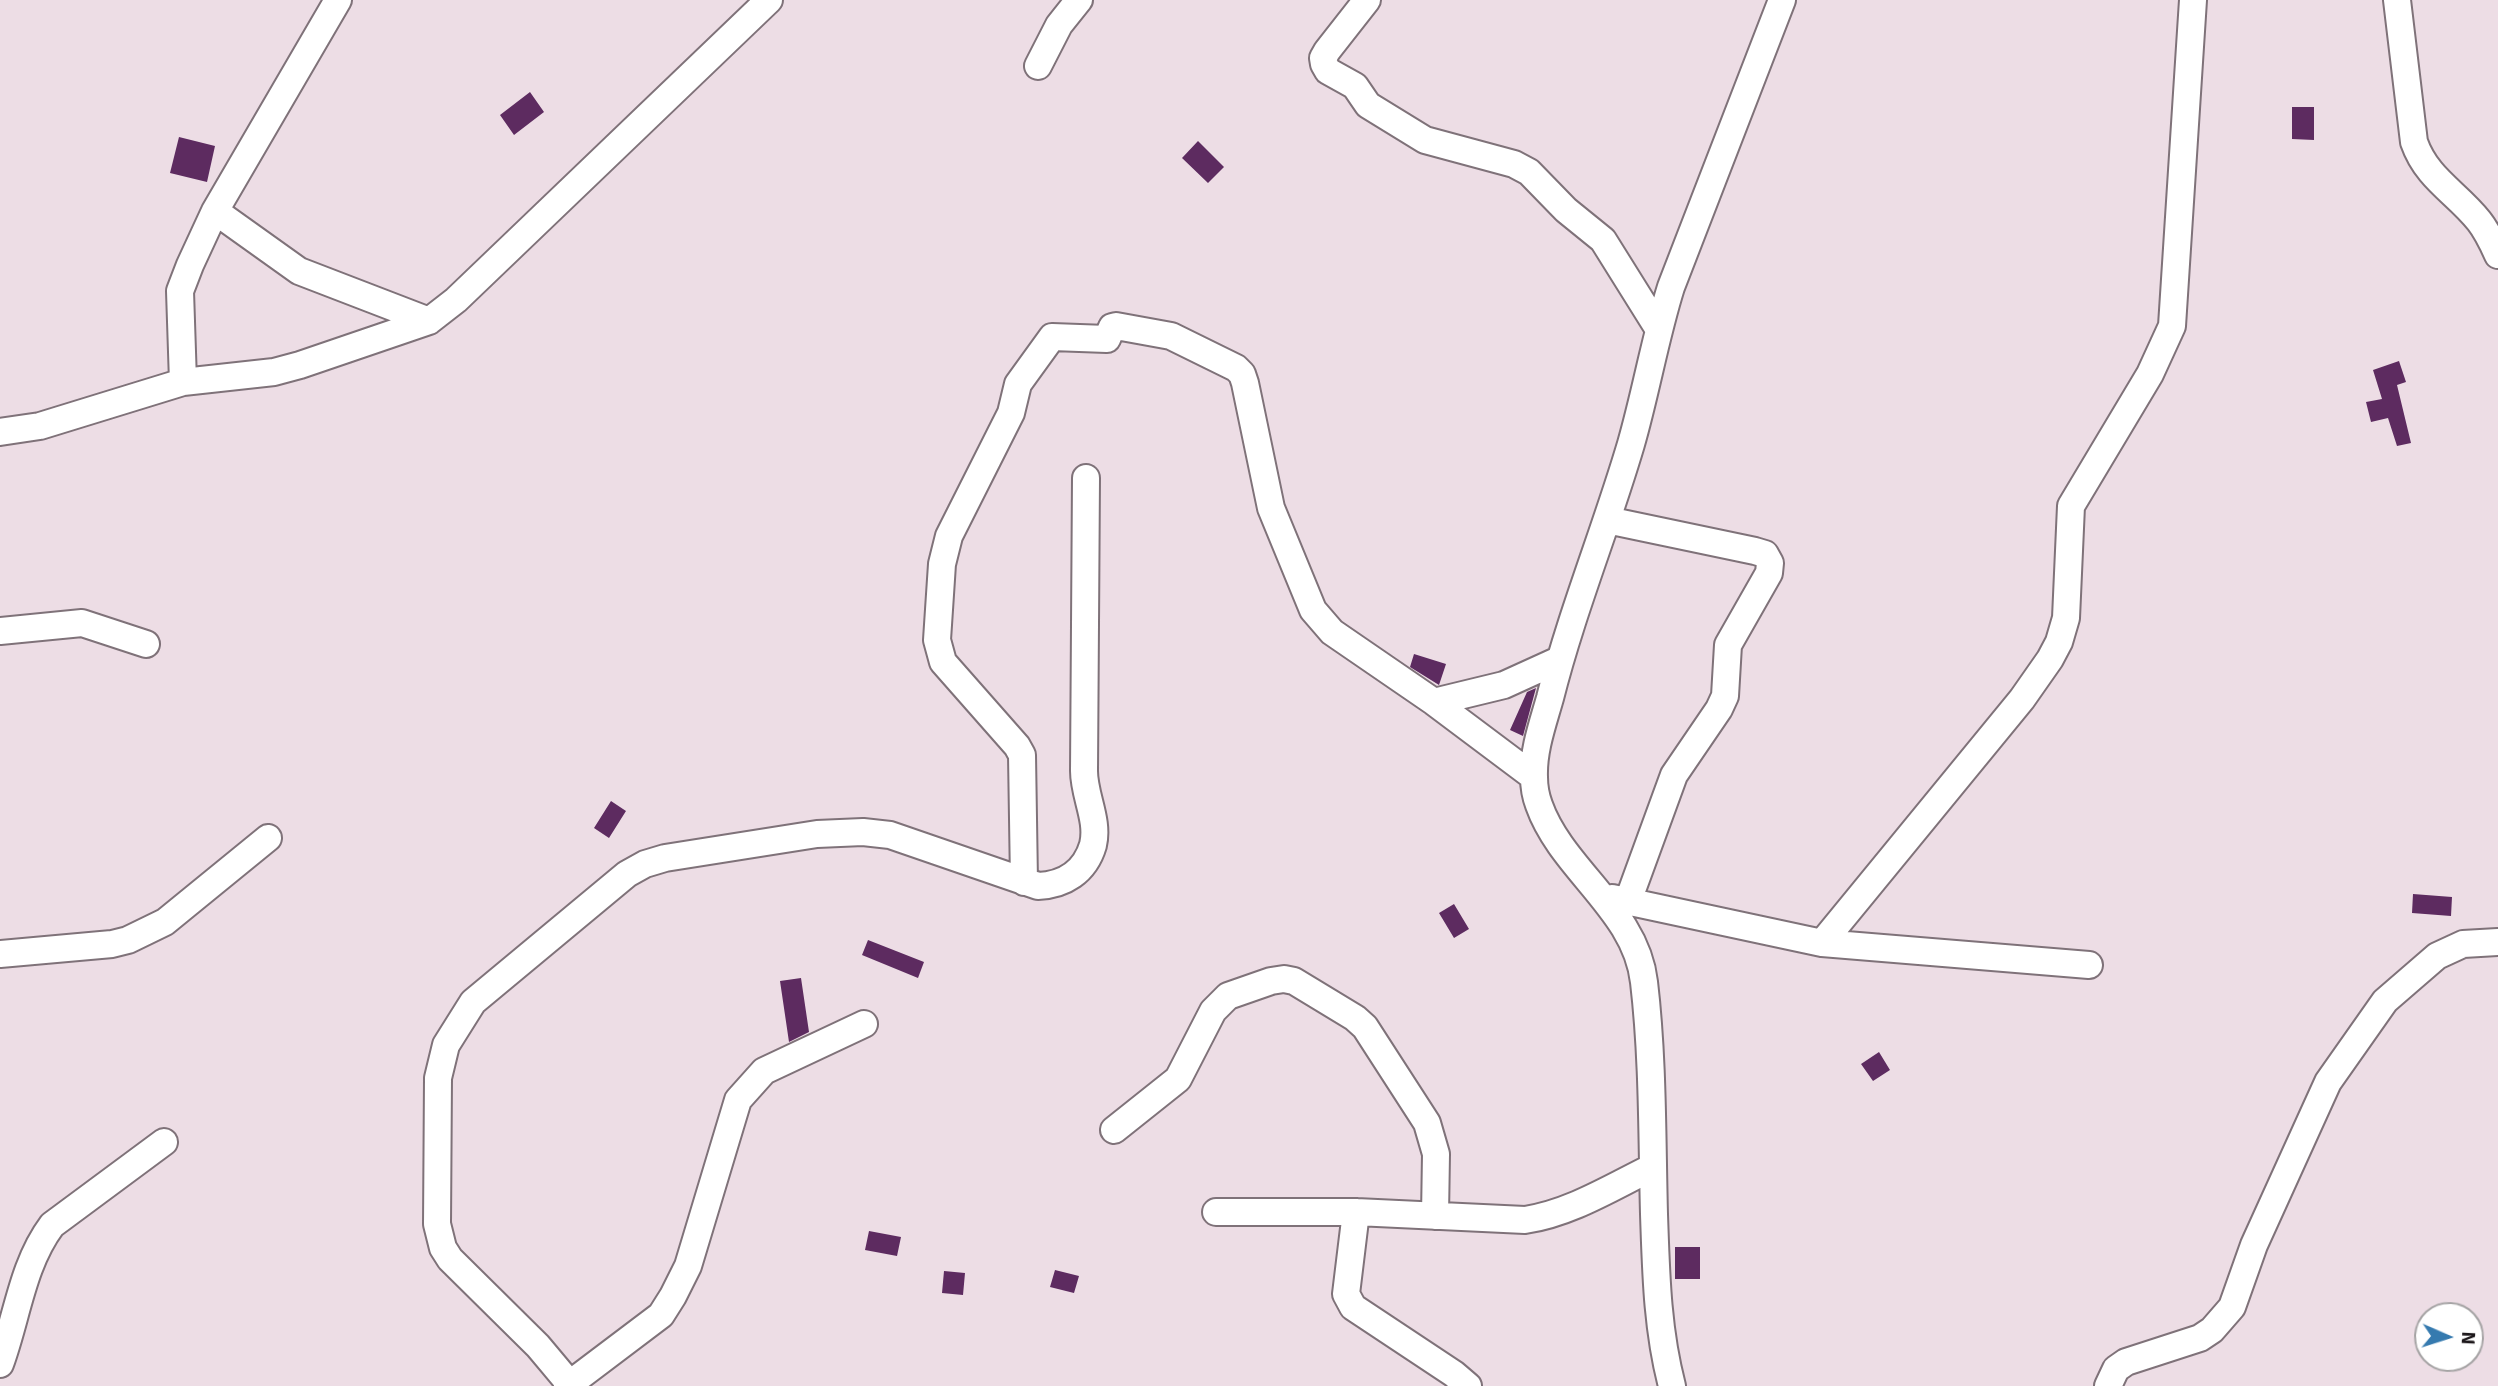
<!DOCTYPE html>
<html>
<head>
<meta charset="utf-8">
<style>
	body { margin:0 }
	#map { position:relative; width:2498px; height:1386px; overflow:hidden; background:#eddde5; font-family:Signika,sans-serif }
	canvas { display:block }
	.north { position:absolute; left:2414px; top:1302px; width:70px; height:70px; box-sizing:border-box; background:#fff; border:2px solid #a5a3a4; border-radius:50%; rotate:93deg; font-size:19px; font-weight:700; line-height:28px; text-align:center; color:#1d181b }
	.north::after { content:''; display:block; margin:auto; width:24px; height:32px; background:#357aaf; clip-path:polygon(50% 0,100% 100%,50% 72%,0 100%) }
</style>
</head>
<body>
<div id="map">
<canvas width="2498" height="1386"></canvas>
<div class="north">N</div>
</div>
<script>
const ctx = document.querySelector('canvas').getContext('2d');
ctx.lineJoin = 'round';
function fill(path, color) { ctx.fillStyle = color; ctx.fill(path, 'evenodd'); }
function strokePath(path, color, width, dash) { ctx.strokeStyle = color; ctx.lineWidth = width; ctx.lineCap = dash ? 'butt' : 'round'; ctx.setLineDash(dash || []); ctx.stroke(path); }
fill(new Path2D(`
	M530,92L544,112L514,135L500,115Z
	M2292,107H2314V140L2292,139Z
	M179,137L215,146L207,182L170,173Z
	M1198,141L1224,167L1208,183L1182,158Z
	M2399,361L2406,382L2397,385L2411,443L2397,446L2388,418L2371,422L2366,402L2382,399L2373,370Z
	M1414,654L1446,664L1439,685L1410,667Z
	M1536,688L1523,736L1510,730L1527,692Z
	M611,801L626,811L609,838L594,828Z
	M2413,894L2452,897L2451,916L2412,913Z
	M1454,904L1469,929L1454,938L1439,913Z
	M868,940L924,962L918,978L862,955Z
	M801,978L809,1032L789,1042L780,981Z
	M1879,1052L1890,1070L1873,1081L1861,1064Z
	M869,1231L901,1237L897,1256L865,1250Z
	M1675,1247H1700V1279H1675Z
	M1055,1270L1079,1276L1074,1293L1050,1287Z
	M944,1271L965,1273L963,1295L942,1293Z`), '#5d2b60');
const street = new Path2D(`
	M1367,0L1327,51L1323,58L1324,64L1328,71L1355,86L1368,105L1425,140L1514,164L1529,172L1566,210L1603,240L1658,328
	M2397,0L2414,142C2427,179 2456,192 2479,221C2487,231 2493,244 2498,255
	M1038,66L1059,25L1079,0
	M215,211L299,271L429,321
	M183,382L180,291L190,265L215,211L338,0
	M0,432L40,426L183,382L274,372L300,365L429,321L456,300L769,0
	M1607,520L1755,551L1765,554L1770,563L1769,573L1728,645L1725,696L1719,709L1674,775L1628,901
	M0,631L82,623L146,644
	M1434,702L1504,685L1559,660
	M1024,882L1022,755L1017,746L943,662L937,640L942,564L949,536L1011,413L1018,384L1052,337L1107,339L1112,327L1116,326L1171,336L1236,368L1242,374L1245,383L1271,508L1313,610L1332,632L1434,702L1534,777
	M1612,898L1822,943L2089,965
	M1822,943L2022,699L2050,659L2059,642L2066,618L2071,506L2150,374L2172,326L2193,0
	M0,954L112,944L128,940L165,922L268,838
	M1114,1130L1178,1079L1213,1011L1228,996L1271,981L1284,979L1294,981L1355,1018L1365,1027L1427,1123L1436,1154L1435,1216
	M1216,1212H1356L1525,1220C1571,1213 1612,1187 1653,1167
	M1356,1212L1346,1294L1353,1307L1454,1374L1468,1386
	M0,1364C17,1318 22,1265 52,1225L164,1142
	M569,1383L538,1346L450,1259L443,1248L437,1224L438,1078L446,1045L473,1002L627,874L645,864L665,858L817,834L863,832L890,835L1038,886C1064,885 1085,872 1093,845C1099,820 1084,796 1084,771C1084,673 1086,576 1086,478
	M567,1386L661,1315L673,1296L688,1266L738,1100L764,1071L864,1024
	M1672,1386C1657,1329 1656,1272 1654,1214C1652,1137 1653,1058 1644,982C1636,910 1562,870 1539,805C1536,797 1534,785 1534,777C1533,750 1543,723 1550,698C1572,611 1606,529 1631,444C1646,392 1655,338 1671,287L1782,0
	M2108,1386L2116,1369L2126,1362L2200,1338L2212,1330L2232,1307L2254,1245L2328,1082L2385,1001L2437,956L2463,944L2498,942`);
strokePath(street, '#7f7279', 30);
strokePath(street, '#fff', 26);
</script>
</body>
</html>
